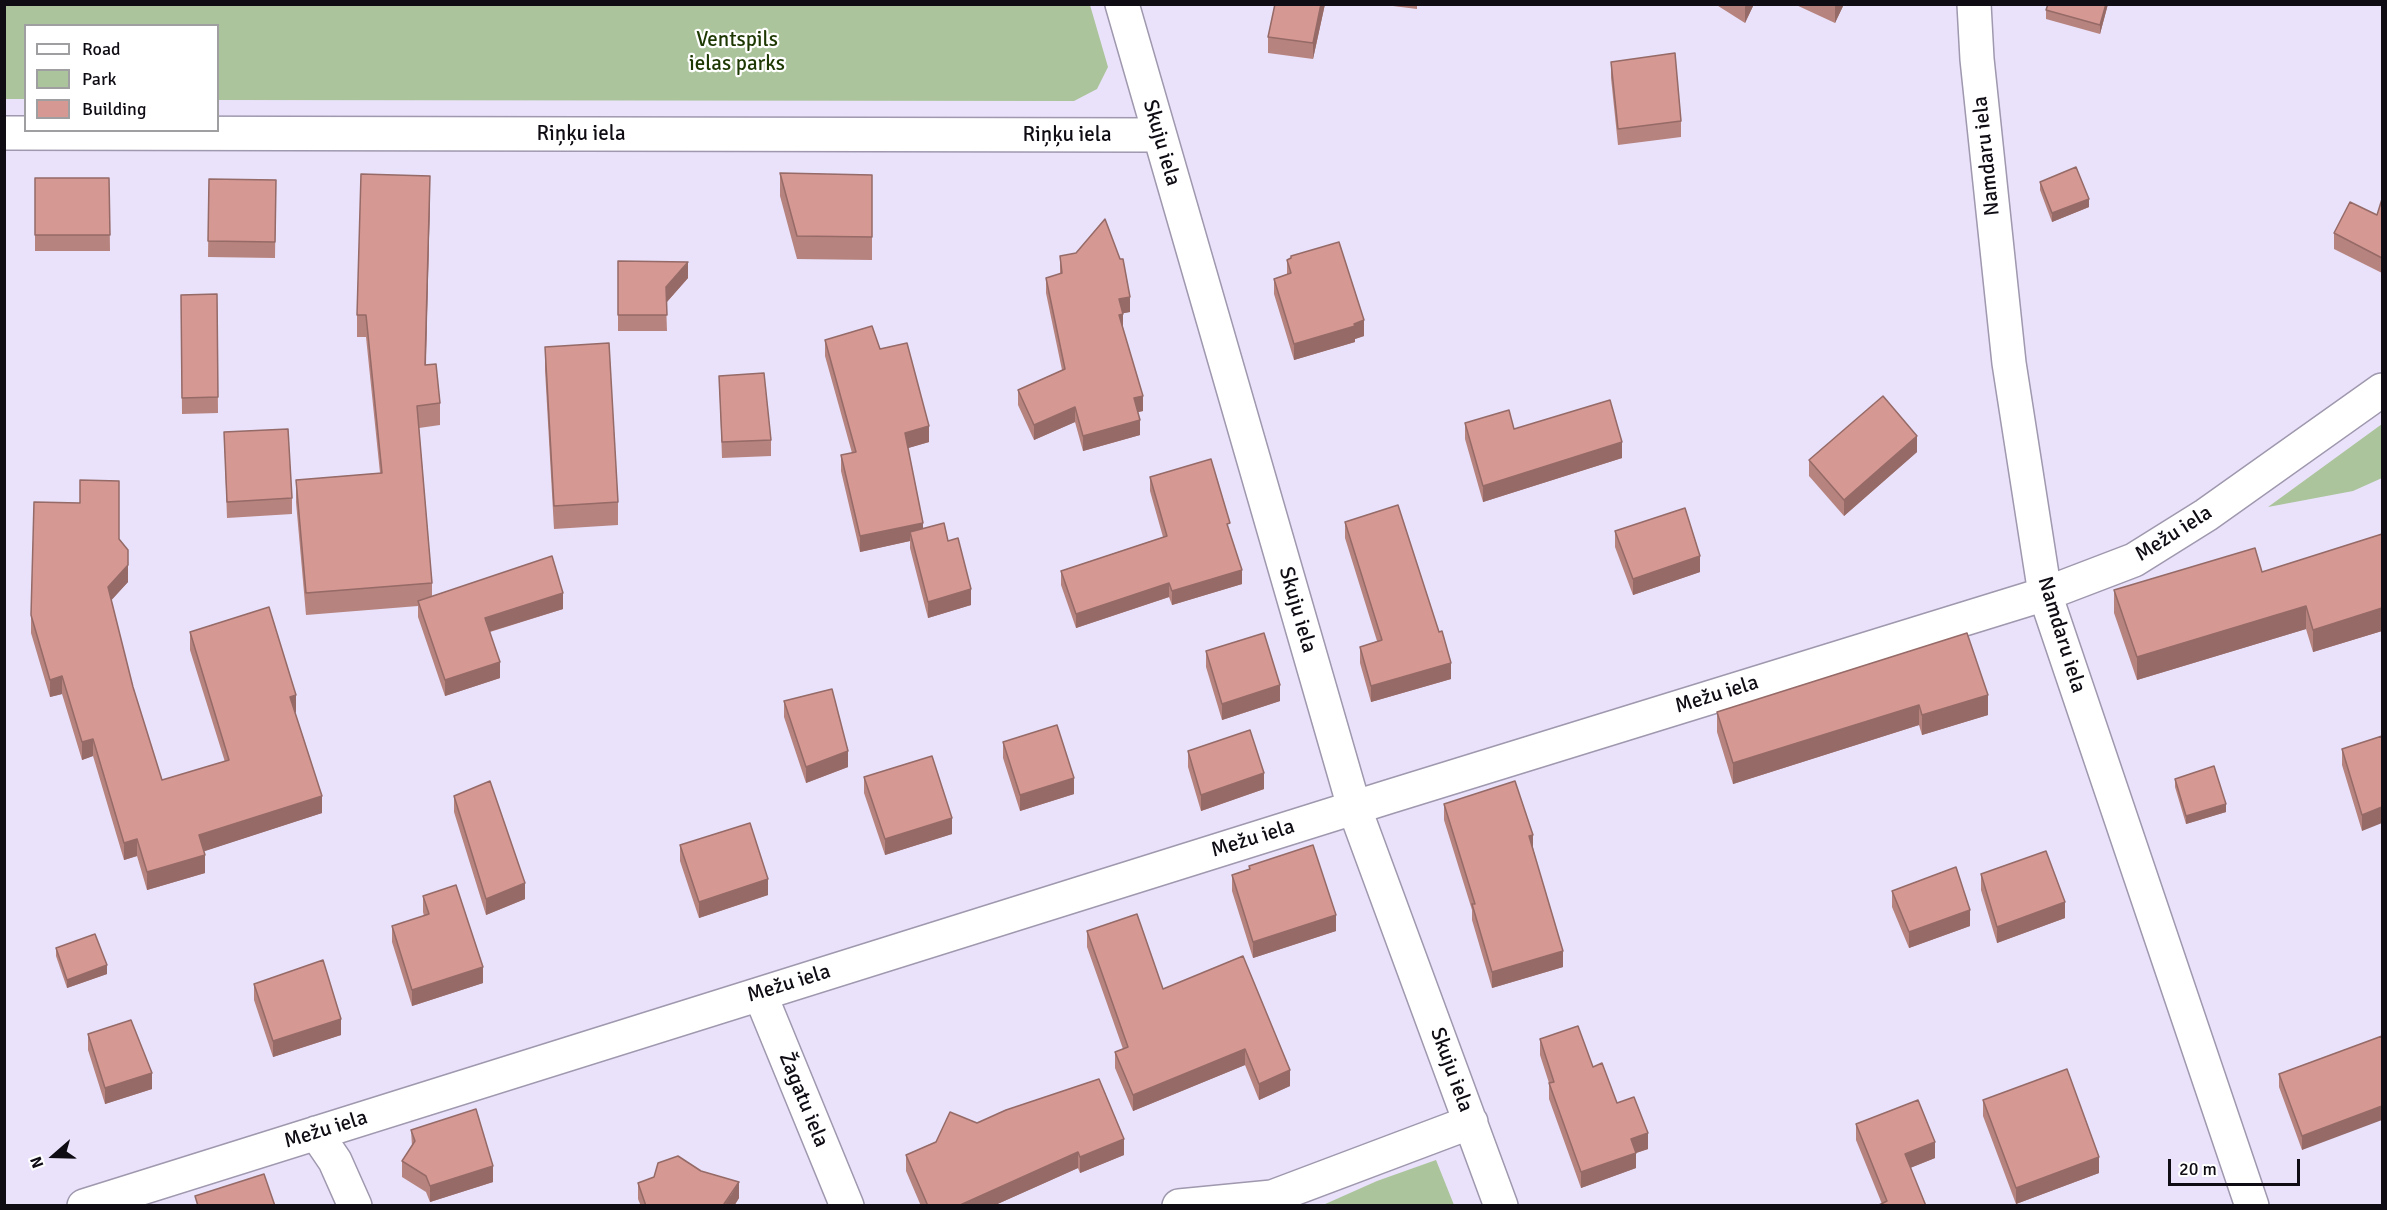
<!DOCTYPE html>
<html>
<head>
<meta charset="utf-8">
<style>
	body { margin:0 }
	#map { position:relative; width:2387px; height:1210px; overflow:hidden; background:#e9e2fa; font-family:Signika,sans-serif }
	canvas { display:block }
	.frame { position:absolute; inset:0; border:6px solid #0f0c14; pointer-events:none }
	.legend { position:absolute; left:24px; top:24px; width:195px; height:108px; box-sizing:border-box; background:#fff; border:2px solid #9f9ea1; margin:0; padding:8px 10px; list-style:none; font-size:18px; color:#0f0c14 }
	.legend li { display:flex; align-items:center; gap:12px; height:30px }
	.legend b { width:30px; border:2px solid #9f9ea1 }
	.north { position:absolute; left:24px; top:1126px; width:60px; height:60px; -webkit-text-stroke:4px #fff; paint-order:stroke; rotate:250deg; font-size:16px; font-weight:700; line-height:24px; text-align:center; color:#0f0c14 }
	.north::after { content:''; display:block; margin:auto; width:21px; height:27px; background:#0f0c14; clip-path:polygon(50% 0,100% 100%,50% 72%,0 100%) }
	.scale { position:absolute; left:2168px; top:1159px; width:132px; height:27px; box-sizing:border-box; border:3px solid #0f0c14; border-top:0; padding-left:8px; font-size:18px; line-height:21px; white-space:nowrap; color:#0f0c14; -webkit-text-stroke:4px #fff; paint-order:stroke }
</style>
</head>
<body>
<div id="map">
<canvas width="2387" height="1210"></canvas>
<div class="frame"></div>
<ul class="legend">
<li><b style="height:8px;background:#fff"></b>Road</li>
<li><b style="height:16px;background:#abc49b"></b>Park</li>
<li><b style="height:16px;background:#d59893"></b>Building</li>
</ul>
<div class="north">N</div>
<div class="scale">20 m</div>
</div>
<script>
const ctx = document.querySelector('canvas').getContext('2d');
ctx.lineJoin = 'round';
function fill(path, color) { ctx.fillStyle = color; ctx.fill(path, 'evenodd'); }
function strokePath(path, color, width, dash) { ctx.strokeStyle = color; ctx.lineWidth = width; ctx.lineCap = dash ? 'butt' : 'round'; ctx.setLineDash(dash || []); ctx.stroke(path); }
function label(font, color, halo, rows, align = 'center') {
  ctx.font = font + ' Signika,sans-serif'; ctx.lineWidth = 4.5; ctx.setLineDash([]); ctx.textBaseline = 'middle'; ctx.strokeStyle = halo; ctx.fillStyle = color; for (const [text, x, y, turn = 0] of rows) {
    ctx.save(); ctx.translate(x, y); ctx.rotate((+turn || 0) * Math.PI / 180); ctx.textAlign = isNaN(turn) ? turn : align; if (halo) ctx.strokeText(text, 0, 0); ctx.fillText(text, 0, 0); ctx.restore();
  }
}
fill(new Path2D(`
	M5,4L1090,5L1108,67L1097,89L1074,101L218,100V26H26L25,99H5Z
	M2382,424V478L2353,491L2268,507Z
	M1436,1160L1454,1205H1323L1377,1181Z`), '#abc49b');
const minor = new Path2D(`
	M1122,4L1354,807L1501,1206
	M1974,4L1977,59L2009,363L2045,594L2252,1206
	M4,133L1158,135
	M760,994L847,1206
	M316,1133L335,1161L355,1206
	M1272,1197L1471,1122
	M84,1206L1388,797L2045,594L2134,560L2206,515L2382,390
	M1179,1206L1272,1197L1275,1206`);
strokePath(minor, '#9f98ae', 36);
strokePath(minor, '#fff', 33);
fill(new Path2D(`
	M1275,4H1325L1313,59L1268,53V37Z
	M1377,4H1417V9Z
	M1715,4H1754L1745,23Z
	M1794,4H1844L1835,23Z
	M2108,4L2100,34L2046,19V10Z
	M1611,62L1681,121V137L1618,145L1611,78Z
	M780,173L872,175V260L797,259L780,196Z
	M35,178H109L110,251H35Z
	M209,179L276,180L275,258L208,257Z
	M2040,182L2089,207L2052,222L2040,190Z
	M430,198L426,365L440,403V425L419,428L432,583V596L563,609L490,632L500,678L445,696L418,617V606L306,615L296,502V480L380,473L366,337H357V315Z
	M2382,199V273L2334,249V233L2377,215Z
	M1060,256L1130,312L1123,313V328L1143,411L1138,412L1140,435L1083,451L1075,422L1034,440L1018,405V390L1062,370L1046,293V278L1060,274Z
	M1291,256L1364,336L1355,339V342L1294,360L1274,294V279L1287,275V260L1291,259Z
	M618,261L688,278L666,303L667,331H618Z
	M217,294L218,413L182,414L181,295Z
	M825,340L880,349L929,442L908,448L923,529L948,541L971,605L928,618L910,548V541L860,552L841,471V455L852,453L825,356Z
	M545,347L618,502V525L554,529L545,370Z
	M719,376L771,440V456L722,458Z
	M1465,423L1514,429L1622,458L1483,502L1465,439Z
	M224,432L292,498V514L227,518Z
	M1917,452L1844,516L1809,476V460Z
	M1150,477L1230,533L1242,584L1172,605L1169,597L1076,628L1061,585V571L1163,537L1150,491Z
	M80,503L119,539L128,550V582L111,600L133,687L162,780L225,762L190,650V632L296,712L295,713L322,813L204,851L205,873L147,890L137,856L124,860L93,756L82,760L62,694L50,697L31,633V615Z
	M1345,522L1451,679L1371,702L1360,663V647L1377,641L1345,538Z
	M1615,531L1700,572L1633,595L1615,547Z
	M2382,534V631L2313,652L2306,629L2137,680L2114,613V590L2262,572Z
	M1967,633L1988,715L1922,735L1919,725L1733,784L1717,732V712Z
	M1206,651L1280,701L1222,720L1206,667Z
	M784,701L848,767L806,783L784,717Z
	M2382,736L2362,831L2342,765V749Z
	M1003,742L1074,794L1020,811L1003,758Z
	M1188,751L1264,789L1201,811L1188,767Z
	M864,777L952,834L885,855L864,793Z
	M2175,779L2226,812L2186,824L2175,787Z
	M454,796L525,899L486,915L454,812Z
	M1444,804L1533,848L1563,967L1492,988L1472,920V910L1444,820Z
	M680,845L768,895L699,918L680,861Z
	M1249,866L1336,931L1253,958L1232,891V875L1249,869Z
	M1981,874L2065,918L1997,943L1981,890Z
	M1892,891L1970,926L1909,948L1892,907Z
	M423,896L483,983L412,1006L392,942V926L424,916L423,912Z
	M1087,931L1163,989L1243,956L1290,1086L1259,1100L1245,1065L1133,1111L1115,1068V1052L1123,1049L1087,947Z
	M56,948L107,974L67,988L56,956Z
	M254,984L341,1035L273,1057L254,1000Z
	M88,1034L152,1089L105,1104L88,1050Z
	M2382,1036L2302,1150L2279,1087V1074Z
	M1540,1039L1617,1103L1648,1149L1636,1153V1168L1581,1188L1549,1099V1083L1540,1055Z
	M1983,1100L2099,1173L2016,1204L1983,1116Z
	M977,1123L1124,1155L1080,1173L1078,1168L993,1206H921L906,1171V1155Z
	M1856,1124L1935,1158L1910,1168L1926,1206L1882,1204L1856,1140Z
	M411,1130L493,1182L430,1202L426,1192L402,1177V1161L412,1146Z
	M654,1177L739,1198L734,1206H641L638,1199V1183Z`), '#b7837e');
fill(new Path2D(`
	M1321,4H1325L1313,59V43Z
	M1746,4H1754L1745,23V7Z
	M1836,4H1844L1835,23V7Z
	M2106,4H2108L2100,34V25Z
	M430,176V198L425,387V365Z
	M2089,199V207L2052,222V213Z
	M688,262V278L666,303V287Z
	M1130,297V312L1119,314V299Z
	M1123,314V329L1119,315Z
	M1364,320V336L1355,339V342L1294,360V344Z
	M1143,396V411L1134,413V398Z
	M1075,407V422L1034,440V425Z
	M1140,420V435L1083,451V436Z
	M929,426V442L905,449V433Z
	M1917,436V452L1844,516V500Z
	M1622,442V458L1483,502V486Z
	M923,523V539L910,532V541L860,552V536Z
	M1700,556V572L1633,595V579Z
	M128,565V582L108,604V587Z
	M1242,570V584L1172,605V591Z
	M1169,583V597L1076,628V614Z
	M971,589V605L928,618V602Z
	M563,593V609L485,633V618Z
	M2306,606V629L2137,680V657Z
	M2382,608V631L2313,652V630Z
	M500,662V678L445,696V680Z
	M1451,663V679L1371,702V686Z
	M62,676V694L50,697V680Z
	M1280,685V701L1222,720V704Z
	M296,695V712L290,714V697Z
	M1988,695V715L1922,735V715Z
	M1919,705V725L1733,784V763Z
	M93,739V756L82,760V742Z
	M848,751V767L806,783V767Z
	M1264,773V789L1201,811V795Z
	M1074,778V794L1020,811V795Z
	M322,796V813L199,853V835Z
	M2226,804V812L2186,824V816Z
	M2382,807V823L2362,831V815Z
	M952,818V834L885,855V839Z
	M1533,835V851L1529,836Z
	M137,839V856L124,860V843Z
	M205,855V873L147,890V872Z
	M768,879V895L699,918V902Z
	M525,883V899L486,915V899Z
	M2065,902V918L1997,943V927Z
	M1970,910V926L1909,948V932Z
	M1336,915V931L1253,958V942Z
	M1563,951V967L1492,988V972Z
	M107,965V974L67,988V980Z
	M483,967V983L412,1006V990Z
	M341,1019V1035L273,1057V1041Z
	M1245,1049V1065L1133,1111V1095Z
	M1290,1070V1086L1259,1100V1084Z
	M152,1073V1089L105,1104V1088Z
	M2382,1106V1120L2302,1150V1136Z
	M1648,1133V1149L1636,1153V1168L1581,1188V1172L1631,1139Z
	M1124,1139V1155L1080,1173V1157Z
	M1935,1142V1158L1905,1170V1154Z
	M1078,1152V1168L993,1206H958Z
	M2099,1157V1173L2016,1204V1188Z
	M493,1166V1182L430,1202V1186Z
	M739,1182V1198L734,1206H724Z`), '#956a67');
const building = new Path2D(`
	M1275,4H1321L1313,43L1268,37Z
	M2048,4H2106L2100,25L2046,10Z
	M1675,53L1681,121L1618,129L1611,62Z
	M2076,167L2089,199L2052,213L2040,182Z
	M780,173L872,175V237L797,236Z
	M361,174L430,176L425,365L436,364L440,403L417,406L432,583L306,593L296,480L382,473L366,315H357Z
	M35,178H109L110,235H35Z
	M209,179L276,180L275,242L208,241Z
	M2382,199V258L2334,233L2350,202L2377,215Z
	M1105,219L1120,259H1123L1130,297L1119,299L1123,314L1119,315L1143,396L1134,398L1140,420L1083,436L1075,407L1034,425L1018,390L1065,369L1046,278L1062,273L1060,256L1076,253Z
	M1339,242L1364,320L1354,324L1355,326L1294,344L1274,279L1291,273L1287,260L1291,258V256Z
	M618,261L688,262L666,287L667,315H618Z
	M217,294L218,397L182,398L181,295Z
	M872,326L880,349L907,343L929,426L905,433L923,523L860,536L841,455L856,452L825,340Z
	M609,343L618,502L554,506L545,347Z
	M764,373L771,440L722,442L719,376Z
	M1883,396L1917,436L1844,500L1809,460Z
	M1610,400L1622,442L1483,486L1465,423L1509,410L1514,429Z
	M288,429L292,498L227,502L224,432Z
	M1211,459L1230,523L1227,524L1242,570L1172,591L1169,583L1076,614L1061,571L1167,536L1150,477Z
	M80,480L119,481V539L128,550V565L108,587L133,687L162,780L229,760L190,632L269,607L296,695L290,697L322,796L199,835L205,855L147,872L137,839L124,843L93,739L82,742L62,676L50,680L31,615L34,502L80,503Z
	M1398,505L1439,632L1442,631L1451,663L1371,686L1360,647L1382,640L1345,522Z
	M1685,508L1700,556L1633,579L1615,531Z
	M944,523L948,541L958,538L971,589L928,602L910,532Z
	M2382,534V608L2313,630L2306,606L2137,657L2114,590L2255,548L2262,572Z
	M552,556L563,593L485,618L500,662L445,680L418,601Z
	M1264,633L1280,685L1222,704L1206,651Z
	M1967,633L1988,695L1922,715L1919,705L1733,763L1717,712Z
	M832,689L848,751L806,767L784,701Z
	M1057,725L1074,778L1020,795L1003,742Z
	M1250,730L1264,773L1201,795L1188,751Z
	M2382,736V807L2362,815L2342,749Z
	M932,756L952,818L885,839L864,777Z
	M2214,766L2226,804L2186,816L2175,779Z
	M490,781L525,883L486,899L454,796Z
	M1515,781L1533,835L1529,836L1563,951L1492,972L1472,904H1475L1444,804Z
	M750,823L768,879L699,902L680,845Z
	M1313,845L1336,915L1253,942L1232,875L1250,869L1249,866Z
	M2046,851L2065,902L1997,927L1981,874Z
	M1956,867L1970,910L1909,932L1892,891Z
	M456,885L483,967L412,990L392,926L429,914L423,896Z
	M1137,914L1163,989L1243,956L1290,1070L1259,1084L1245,1049L1133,1095L1115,1052L1128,1047L1087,931Z
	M95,934L107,965L67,980L56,948Z
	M323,960L341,1019L273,1041L254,984Z
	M131,1020L152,1073L105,1088L88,1034Z
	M1578,1026L1593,1067L1602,1063L1617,1103L1634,1097L1648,1133L1631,1139L1636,1153L1581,1172L1549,1083L1554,1082L1540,1039Z
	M2382,1036V1106L2302,1136L2279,1074Z
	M2067,1069L2099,1157L2016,1188L1983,1100Z
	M1099,1079L1124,1139L1080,1157L1078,1152L958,1206H928L906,1155L936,1142L950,1112L977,1123L1006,1110Z
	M1918,1100L1935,1142L1905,1154L1926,1206H1877L1887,1201L1856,1124Z
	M476,1109L493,1166L430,1186L426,1176L402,1161L415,1141L411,1130Z
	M678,1156L701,1171L739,1182L724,1204V1206H646L638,1183L654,1177L658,1163Z
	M264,1174L275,1206H198L195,1196Z`);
fill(building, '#d59893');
strokePath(building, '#956a67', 1.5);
label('21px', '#1d3803', '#fff', [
	["Ventspils",737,40],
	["ielas parks",737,64]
]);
label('21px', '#0f0c14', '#fff', [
	["Riņķu iela",581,134],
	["Riņķu iela",1067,135],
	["Skuju iela",1161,143,74],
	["Namdaru iela",1987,156,-96],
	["Mežu iela",2174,534,-32],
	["Skuju iela",1297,610,74],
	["Namdaru iela",2061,635,73],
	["Mežu iela",1717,695,-17],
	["Mežu iela",1253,839,-17],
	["Mežu iela",789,984,-17],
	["Skuju iela",1451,1070,70],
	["Žagatu iela",803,1100,68],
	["Mežu iela",326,1130,-17]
]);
</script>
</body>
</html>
